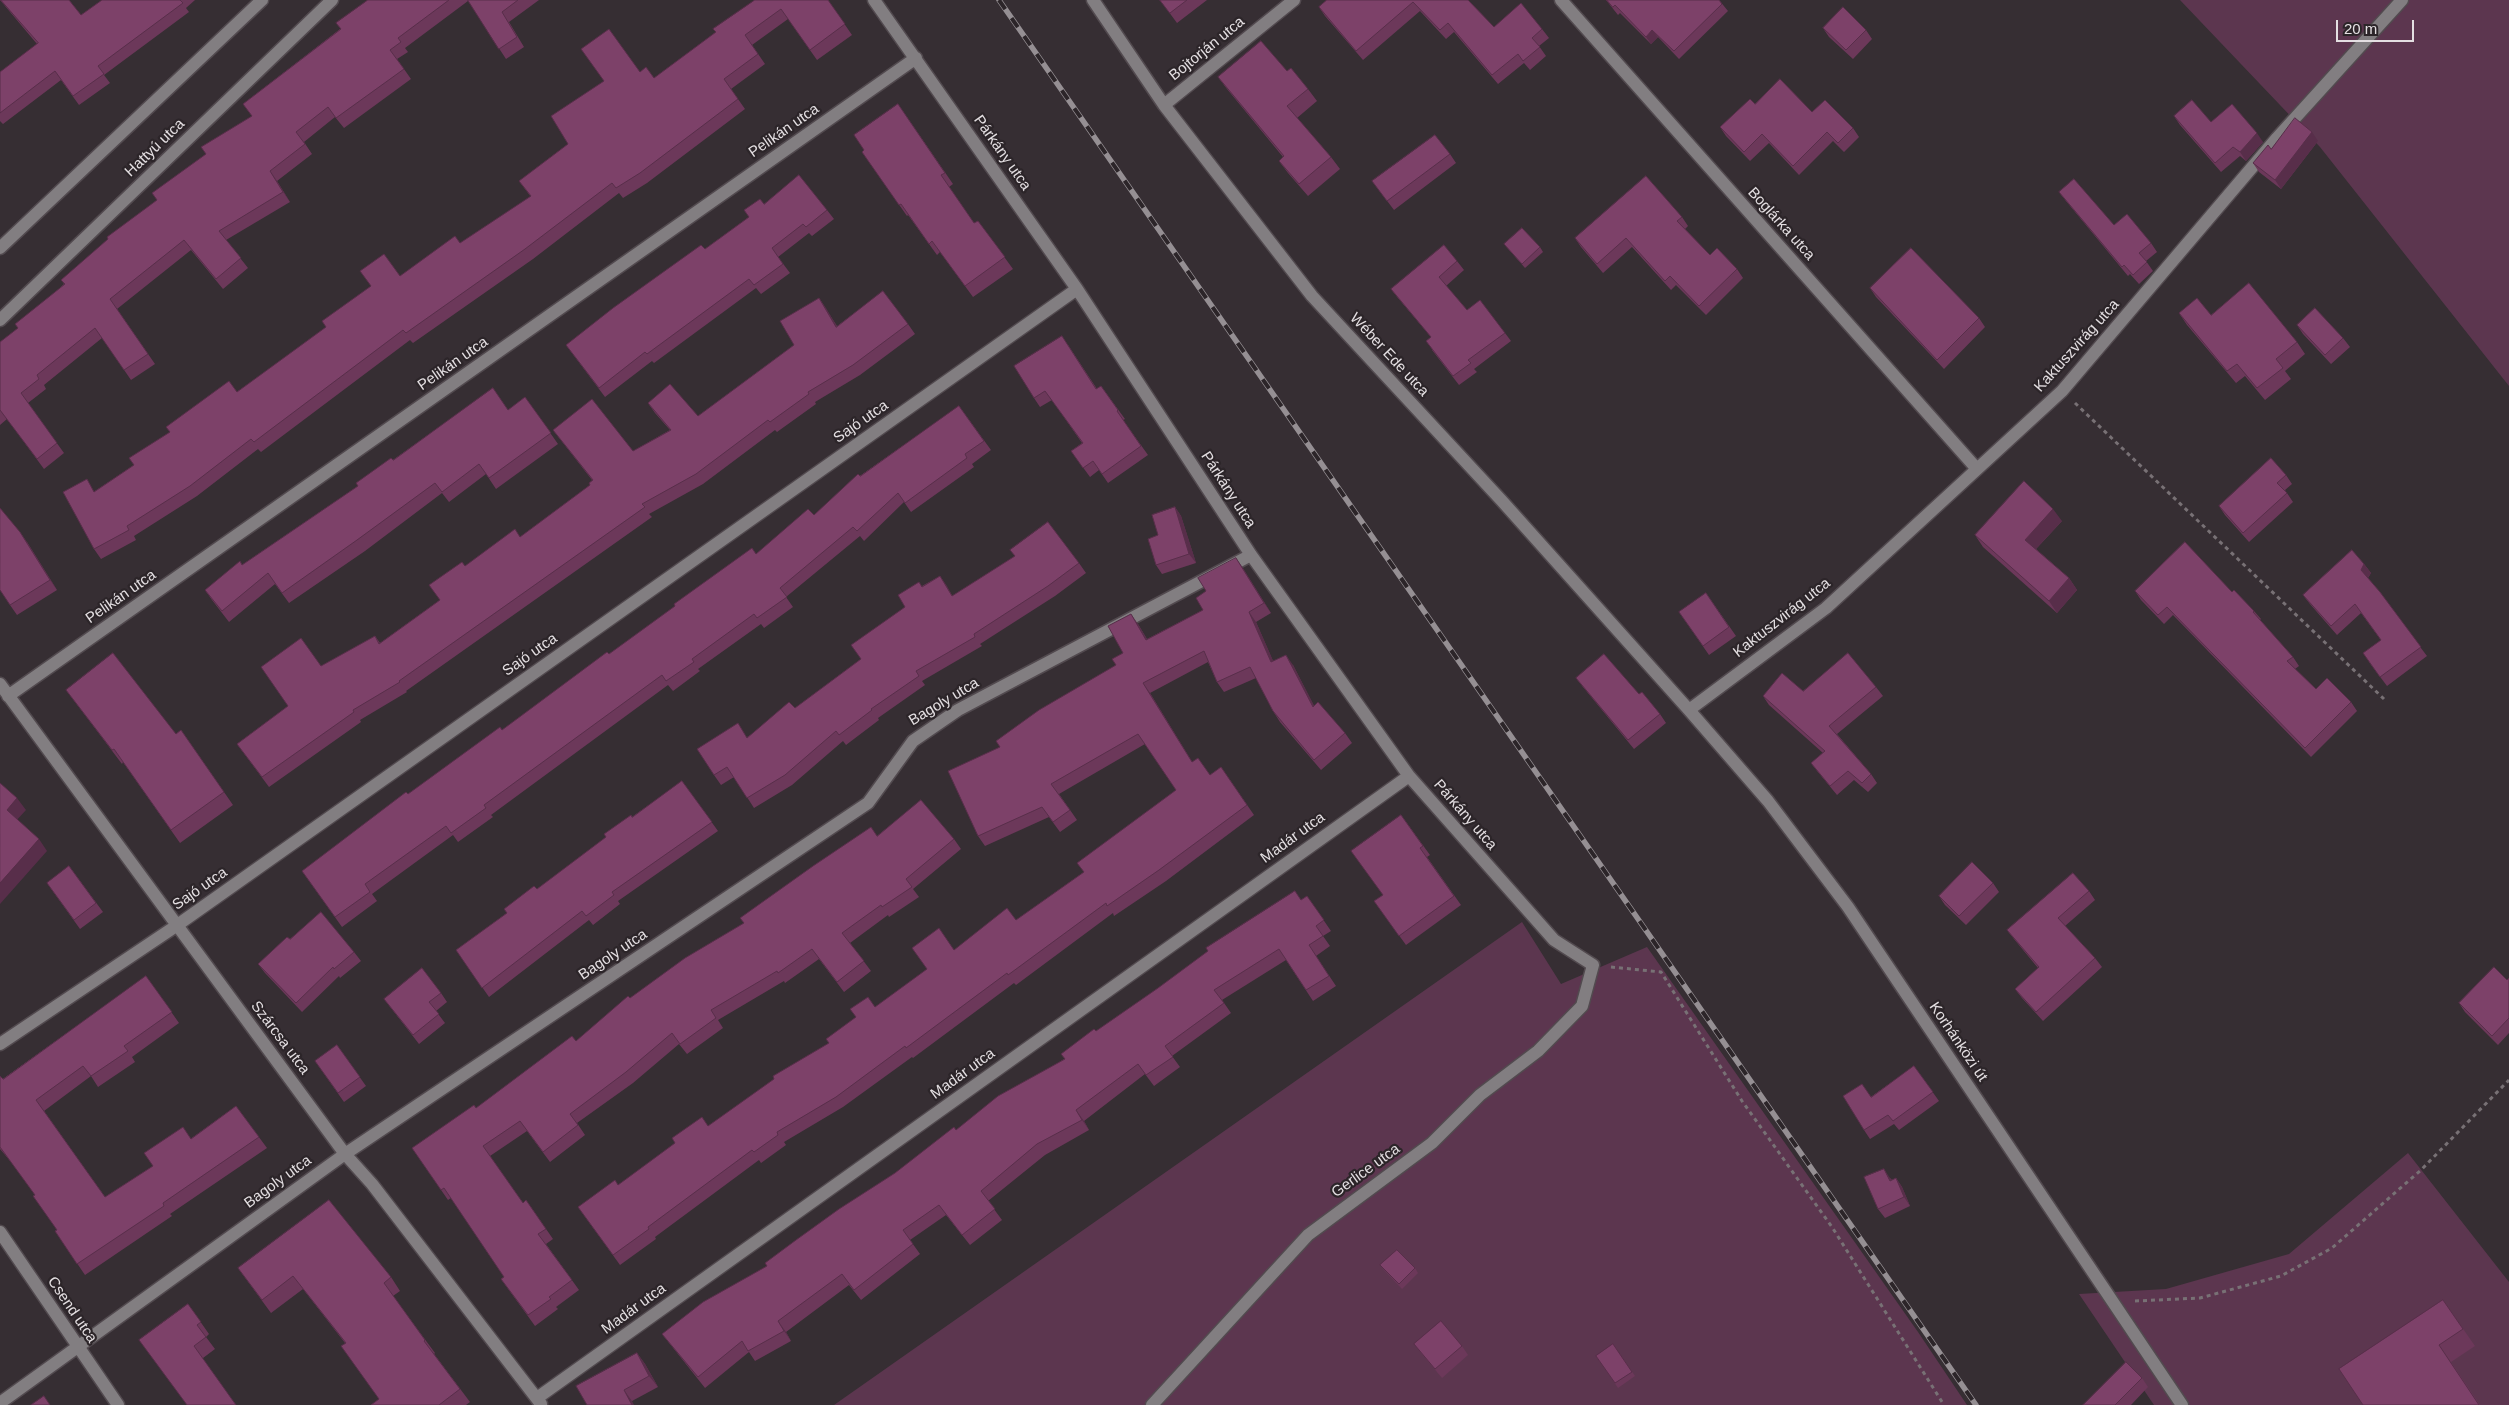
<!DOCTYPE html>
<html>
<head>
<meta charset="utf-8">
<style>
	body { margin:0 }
	#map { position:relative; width:2509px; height:1405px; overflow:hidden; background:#362e33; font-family:Arial,sans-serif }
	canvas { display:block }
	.scale { position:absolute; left:2336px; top:20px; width:78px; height:22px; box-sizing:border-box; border:2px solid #e4dfe2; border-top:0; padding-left:6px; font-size:15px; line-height:18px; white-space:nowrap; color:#e4dfe2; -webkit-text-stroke:4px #2c2529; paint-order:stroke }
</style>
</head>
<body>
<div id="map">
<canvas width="2509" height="1405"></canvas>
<div class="scale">20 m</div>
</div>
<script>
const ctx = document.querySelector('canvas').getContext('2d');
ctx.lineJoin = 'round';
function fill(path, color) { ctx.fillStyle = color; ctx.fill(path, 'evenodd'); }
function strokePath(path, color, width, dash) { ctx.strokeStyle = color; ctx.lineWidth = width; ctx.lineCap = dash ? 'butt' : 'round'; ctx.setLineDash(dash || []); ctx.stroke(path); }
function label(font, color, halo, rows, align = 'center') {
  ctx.font = font + ' Arial,sans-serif'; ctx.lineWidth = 4.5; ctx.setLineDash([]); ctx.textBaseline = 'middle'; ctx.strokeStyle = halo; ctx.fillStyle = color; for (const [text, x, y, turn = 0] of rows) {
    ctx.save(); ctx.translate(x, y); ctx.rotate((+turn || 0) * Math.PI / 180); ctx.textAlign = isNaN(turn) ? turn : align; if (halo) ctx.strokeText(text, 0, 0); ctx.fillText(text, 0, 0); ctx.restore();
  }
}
fill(new Path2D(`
	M2180,0H2509V386L2320,147Z
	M1522,922L1561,984L1647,947L1918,1332L1967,1405H834Z
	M2408,1153L2509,1282V1405H2154L2079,1294L2166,1289L2289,1254Z`), '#5c364f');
const minor = new Path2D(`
	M874,0L1077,289L1251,555L1409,776L1554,940L1593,965L1582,1006L1538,1051L1480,1095L1432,1143L1308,1235L1152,1405
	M1093,0L1164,105L1312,296L1502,501L1689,710L1768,801L1848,907L2182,1405
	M1561,0L1977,469
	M1164,105L1294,0
	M0,248L262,0
	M0,320L332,0
	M0,684L345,1154L372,1184L541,1404
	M8,696L916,58
	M1689,710L1826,608L2062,391L2277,138L2402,0
	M0,1044L176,926L1077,289
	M0,1232L118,1405
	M537,1398L1409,776
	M0,1403L345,1154L868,803L913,741L958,710L1251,555`);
strokePath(minor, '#524a4f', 15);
strokePath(new Path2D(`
	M2075,403L2384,699
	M1611,967L1661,972L1742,1101L1832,1227L1944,1405
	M2135,1301L2200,1298L2281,1276L2332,1248L2421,1170L2509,1080`), '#787175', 3, [4, 4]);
strokePath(minor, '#827e81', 12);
const rail = new Path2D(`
	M999,0L1976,1405`);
strokePath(rail, '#958f93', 5.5);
strokePath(rail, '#2c2529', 4, [11]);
fill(new Path2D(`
	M0,0H69L81,15L102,0H195L186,8L189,12L104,75L110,83L79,105L61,80L3,124L0,121V72L37,44Z
	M368,0H539L509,22L524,47L506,59L468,1L405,48L408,52L397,59L411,79L344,128L335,117L304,142L312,154L277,181L290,202L226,240L248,268L223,289L191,250L117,309L155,364L131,380L102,338L44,385L46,389L28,403L64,453L44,469L7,419L0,425V342L18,328L64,284L61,280L157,200L206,154L252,116L243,104L340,29Z
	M755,0H828L852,35L817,60L788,19L752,45L765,64L731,89L745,109L647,183L623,198L619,193L533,259L413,343L410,340L261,452L258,449L197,496L134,536L136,540L101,559L94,549L95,491L134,465L400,276L460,243L531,197L519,181L568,144L640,72L654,78L716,32Z
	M1160,0H1207L1177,23Z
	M1327,0H1468L1494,27L1542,29L1549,38L1539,46L1546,56L1530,70L1524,63L1498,84L1454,32L1446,39L1420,11L1363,60L1325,16L1319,7Z
	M1606,0H1719L1728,11L1679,59L1658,37L1651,44L1620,13L1618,15Z
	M1823,28L1866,30L1872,39L1853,59L1829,37Z
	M1287,71L1308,89L1317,101L1297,118L1331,157L1340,169L1308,196L1288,173L1279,161L1283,157L1227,89L1218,77Z
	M898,104L953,184L949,187L974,223L978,221L1013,269L973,297L940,252L937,255L908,215L907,216L862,152L864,150Z
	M1755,104L1812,112L1853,128L1859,137L1844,152L1833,141L1799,175L1769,143L1750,161L1726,136L1720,127Z
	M2174,116L2211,122L2263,142L2246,161L2240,156L2221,172L2180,125Z
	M2318,141L2281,189L2259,172L2253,163L2271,149Z
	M1450,154L1456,163L1394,210L1372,181Z
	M2059,192L2114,225L2151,243L2157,252L2146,261L2153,271L2139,284L2130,274L2128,276L2066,201Z
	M764,204L827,210L834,219L812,236L809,233L778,257L790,273L761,294L756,288L654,363L652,361L605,397L566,345L705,249L749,217Z
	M1682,217L1688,226L1685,229L1710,255L1737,269L1743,278L1706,315L1676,285L1671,290L1632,247L1603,273L1581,247L1575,238Z
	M1504,244L1540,247L1543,252L1525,268Z
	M1457,261L1464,270L1446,286L1467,310L1505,333L1511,341L1474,369L1477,372L1459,385L1432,350L1431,337L1398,298L1391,289Z
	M1870,288L1979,318L1985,327L1944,369L1876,297Z
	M819,298L837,326L908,324L915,334L860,375L815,402L816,404L777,432L775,430L703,484L649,514L652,517L406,691L407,692L360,720L361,722L269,787L237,744L288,706L321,666L375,636L380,643L440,600L465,566L520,537L590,485L592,480L553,430L633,451L670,430L655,413L648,403L698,416L794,345Z
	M2179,313L2211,315L2297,342L2305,354L2285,371L2291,379L2265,400L2245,376L2236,383L2187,325Z
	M2297,325L2343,338L2350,347L2331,364L2303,334Z
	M1068,345L1097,389L1101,386L1125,419L1123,420L1148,455L1108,483L1099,470L1090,477L1071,451L1082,443L1052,400L1040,407L1034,398Z
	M525,397L558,444L496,489L486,474L449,502L442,493L365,551L289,603L275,584L229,622L212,600L205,590L358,486L393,460L508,410Z
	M959,406L991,450L972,464L974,467L911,512L904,502L864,541L860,536L786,597L793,607L764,628L761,624L698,669L700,671L673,691L668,685L491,815L493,817L458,842L453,835L372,894L377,901L342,927L302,871L408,794L502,730L609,654L756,554L814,515L860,476Z
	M2286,475L2292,484L2285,490L2293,502L2249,542L2225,515L2219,506Z
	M1175,507L1181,516L1196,563L1162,574L1156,565L1158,535Z
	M2062,521L2036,549L2069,578L2077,590L2057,613L1983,547L1975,535Z
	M27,542L57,590L17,615L10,605Z
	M1015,556L1079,563L1086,573L1055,596L980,644L982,646L922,681L925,685L878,718L879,720L846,745L843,741L792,785L754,808L734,777L721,785L714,775L747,737L795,708L861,659L922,586L940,576L952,596Z
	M1236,558L1271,613L1256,622L1273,661L1293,665L1314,706L1345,733L1352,743L1321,770L1280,722L1273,711L1256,678L1224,692L1217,682L1208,662L1150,693L1192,762L1210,775L1221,767L1254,815L1166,881L1114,916L1113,913L1016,985L1014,983L913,1058L912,1057L843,1107L784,1142L786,1145L761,1163L759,1160L655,1237L656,1239L620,1265L578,1207L618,1185L708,1126L829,1043L875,1007L954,950L1016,920L1084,872L1176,790L1145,744L1059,794L1077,820L1060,832L1049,817L985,846L978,836L1000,747L1116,665L1123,653L1138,624L1147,639L1203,610L1206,591Z
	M2364,564L2371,573L2368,578L2427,656L2387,686L2369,662L2381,640L2361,613L2337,635L2310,604L2303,595Z
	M2135,591L2232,592L2254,611L2261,619L2260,620L2293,657L2299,666L2295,669L2316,689L2351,702L2357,711L2311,757L2173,615L2164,624L2141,600Z
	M1706,593L1736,636L1709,655L1679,612Z
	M1576,678L1660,714L1666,723L1634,749L1583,687Z
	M1876,687L1883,696L1837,734L1871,774L1877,783L1868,792L1854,780L1837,795L1818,772L1811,763L1823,753L1769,705L1763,696L1803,691Z
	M66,690L176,734L181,730L233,805L180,843L123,762L122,764Z
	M682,781L718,831L618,901L620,904L593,925L589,920L489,997L456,950L507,913L537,889Z
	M1401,815L1430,855L1427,857L1461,905L1406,945L1374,901L1383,895Z
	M878,836L954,839L961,849L913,889L919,897L889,917L888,915L850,943L871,971L844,992L819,959L785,983L784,981L718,1020L723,1028L687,1054L679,1044L633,1083L577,1123L585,1135L550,1162L527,1131L490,1156L523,1203L526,1200L553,1239L546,1244L579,1290L556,1307L558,1309L535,1326L501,1279L504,1277L451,1198L448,1200L412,1148L476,1108L576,1041L630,998Z
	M69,866L103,912L80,929L47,883Z
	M1993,883L1999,892L1966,925L1945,905L1939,896Z
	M2089,891L2095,900L2065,926L2095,958L2102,967L2043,1021L2022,998L2015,989L2038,968L2014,939L2007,930Z
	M1307,896L1331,931L1323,936L1330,946L1316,956L1336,986L1313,1001L1286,960L1222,1000L1231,1013L1172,1056L1180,1067L1154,1086L1145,1074L1084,1121L1089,1130L1045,1155L988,1201L1002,1220L970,1245L946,1215L910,1240L920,1254L861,1300L849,1285L786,1332L791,1341L755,1361L749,1352L705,1388L670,1344L662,1334L767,1266L895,1173L956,1130L1064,1059L1096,1031Z
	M354,952L361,961L340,978L339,976L302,1012L265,973L258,964Z
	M146,976L179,1023L132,1057L135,1062L98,1087L91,1076L44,1111L105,1197L153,1166L236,1106L267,1148L170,1214L172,1216L85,1275L55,1231L57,1230L35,1195L11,1162L0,1149V1076L3,1079Z
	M2509,978V1033L2498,1045L2465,1012L2459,1003L2507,980Z
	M441,993L447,1002L436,1011L445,1023L419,1044L384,999Z
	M337,1045L366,1086L344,1102L315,1061Z
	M1914,1066L1939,1101L1899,1130L1894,1124L1870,1139L1864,1130L1871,1097Z
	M1890,1178L1892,1180L1896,1178L1902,1187L1910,1206L1885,1218L1878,1209Z
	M1380,1265L1415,1268L1418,1273L1402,1289L1384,1270Z
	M238,1268L391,1277L400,1291L393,1296L435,1353L434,1354L470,1402L466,1405H371L379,1399L345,1343L303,1289L271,1313Z
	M2443,1300L2475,1346L2451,1362L2480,1405H2363Z
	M188,1304L209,1334L206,1337L215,1349L203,1358L186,1405Z
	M1414,1344L1462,1346L1468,1355L1442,1378L1421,1353Z
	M1613,1344L1635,1376L1618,1388L1596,1356Z
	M637,1353L645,1364L658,1387L632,1401L587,1405Z
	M2142,1378L2148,1387L2131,1405H2083Z`), '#6c385a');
fill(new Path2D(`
	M1652,30L1658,37L1651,44L1646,37Z
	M2312,132L2318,141L2281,189L2275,180Z
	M2257,133L2263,142L2246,161L2240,152Z
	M270,171L277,181L290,202L283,192Z
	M819,298L826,308L843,337L836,327Z
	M1175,507L1181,516L1196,563L1189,554Z
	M2053,509L2062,521L2033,552L2025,540Z
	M20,532L27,542L57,590L50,580Z
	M1236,558L1243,568L1271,613L1264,603Z
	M2364,564L2371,573L2367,579L2361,570Z
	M940,576L947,586L958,606Z
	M2069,578L2077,590L2057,613L2049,601Z
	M1249,612L1256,622L1278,672L1271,662Z
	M1131,614L1138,624L1153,650L1146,640Z
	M1286,655L1293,665L1320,717L1313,707Z
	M1143,683L1150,693L1199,773L1192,762Z
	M17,798L26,810L15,822L7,810Z
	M39,839L47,851L0,904V883Z
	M1076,1110L1084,1121L1089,1130L1082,1120Z
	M1884,1169L1890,1178L1896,1190L1890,1181Z
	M1896,1178L1902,1187L1910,1206L1904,1197Z
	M778,1321L786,1332L791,1341L784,1331Z
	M637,1353L645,1364L658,1387L649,1376Z
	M624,1390L632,1401L634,1405H632Z`), '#582e4a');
const building = new Path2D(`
	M1,0H69L81,15L102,0H180L183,3L98,66L104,74L73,96L55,71L0,113V72L38,43Z
	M368,0H449L398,38L401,42L390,50L404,69L336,118L328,107L296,132L305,144L270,171L283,192L219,231L241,258L216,279L184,240L110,299L148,354L124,370L95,328L37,375L39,379L21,393L57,443L37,459L0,410V342L18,328L15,324L65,284L61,280L108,239L107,237L157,200L152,193L206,154L201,147L252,116L243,104L341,29L336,23Z
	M468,0H518L502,12L517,37L499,49Z
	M755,0H828L845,24L810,50L781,9L745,35L758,54L724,79L738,99L640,173L616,188L612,183L525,249L406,333L403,330L254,442L251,439L190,486L127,526L129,530L94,549L63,492L87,479L94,492L134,465L129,458L170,432L166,427L229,381L237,392L326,327L322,321L371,286L360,271L384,254L400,276L455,236L460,243L531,196L519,181L568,144L551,116L604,81L581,49L609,29L640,72L646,67L654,78L716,32L713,29Z
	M1160,0H1187L1170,13Z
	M1327,0H1468L1494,27L1521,3L1542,29L1532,38L1540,47L1523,61L1518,54L1492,75L1448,23L1440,30L1413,2L1356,51L1319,7Z
	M1607,0H1719L1722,4L1674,51L1652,30L1646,37L1615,5L1613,7Z
	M1843,7L1866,30L1846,50L1823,28Z
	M1261,41L1287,71L1291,68L1308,89L1287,106L1331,157L1299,184L1279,161L1284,156L1218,77Z
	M1780,79L1812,112L1825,100L1853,128L1838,143L1827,132L1793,166L1762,134L1744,152L1720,127L1750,99L1755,104Z
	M2192,100L2211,122L2232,104L2257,133L2240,152L2233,147L2215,163L2174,116Z
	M898,104L945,173L941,175L974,223L978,221L1005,257L965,286L932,241L929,244L901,204L899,205L862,152L864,150L854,135Z
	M2295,118L2312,132L2275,180L2253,163L2268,145L2271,149Z
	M1435,135L1450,154L1387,201L1372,181Z
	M799,175L827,210L806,227L803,224L772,248L783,264L754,285L749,279L647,354L645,352L599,388L566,345L613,308L701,245L705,249L749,217L744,210L760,199L764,204Z
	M1646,176L1682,217L1677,221L1710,255L1717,248L1737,269L1699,306L1670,276L1665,281L1626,238L1597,264L1575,238Z
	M2074,179L2114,225L2127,214L2151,243L2139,253L2147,262L2133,275L2124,265L2122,267L2059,192Z
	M1522,228L1540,247L1522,264L1504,244Z
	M1444,245L1457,261L1439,277L1467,310L1480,300L1505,333L1468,360L1471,363L1453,376L1426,341L1431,337L1391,289Z
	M1911,248L1979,318L1937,360L1870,288Z
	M2249,283L2297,342L2276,359L2283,368L2257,388L2237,364L2227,371L2179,313L2197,298L2211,315Z
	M883,291L908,324L853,365L808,392L809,394L770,422L768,420L696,474L642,504L645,507L399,681L400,682L353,710L354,712L262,777L237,744L288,706L261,667L301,638L321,666L375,636L379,644L440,600L429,585L462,562L465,566L515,529L520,537L590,485L589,483L593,480L553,430L592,399L633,451L671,430L648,403L670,384L698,416L794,345L780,321L819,298L836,327Z
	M2315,308L2343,338L2325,355L2297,325Z
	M1062,336L1096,389L1101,386L1118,410L1117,411L1141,446L1102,474L1093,461L1083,468L1071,451L1083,443L1045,391L1034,398L1014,366Z
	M493,388L508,410L525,397L551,433L489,478L479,464L442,492L435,483L357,540L282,593L268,573L222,611L205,590L240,561L242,565L358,486L356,483L391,458L393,460Z
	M959,406L984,441L965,454L967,458L905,503L898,493L857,531L853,527L780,588L787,597L757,618L754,614L692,659L694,662L666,681L662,675L484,805L486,808L451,833L446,826L365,884L370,892L335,917L302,871L406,792L408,794L500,727L502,730L607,652L609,654L675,606L674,604L752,548L756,554L808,509L814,515L858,474L860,476Z
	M2271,458L2286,475L2277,483L2287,493L2243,533L2219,506Z
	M2024,481L2053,509L2025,540L2069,578L2049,601L1975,535Z
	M1175,507L1189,554L1156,565L1148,539L1158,535L1152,515Z
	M0,508L20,532L50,580L10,605L0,590Z
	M1048,522L1079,563L1048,586L974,634L975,637L916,671L919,676L871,709L872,710L839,735L836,731L785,775L747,798L727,767L714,775L697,749L738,723L747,738L789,702L795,708L861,659L851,645L905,607L898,595L919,582L922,587L940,576L952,596L1015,556L1010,550Z
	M2185,542L2232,592L2234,590L2254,611L2253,612L2293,657L2287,661L2316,689L2327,678L2351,702L2305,748L2167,607L2158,615L2135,591Z
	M2352,550L2364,564L2361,570L2380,592L2421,647L2380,677L2363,653L2381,640L2355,604L2331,626L2303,595Z
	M1236,558L1264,603L1249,612L1271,662L1286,655L1313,707L1318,702L1345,733L1314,760L1273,711L1250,667L1217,682L1204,651L1143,683L1192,762L1198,758L1210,775L1221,767L1247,805L1159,870L1107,906L1106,903L1008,975L1007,973L906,1048L905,1046L836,1097L777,1132L778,1135L754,1152L752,1150L648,1227L649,1229L613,1255L578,1207L615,1180L618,1185L675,1143L672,1138L702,1117L708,1126L774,1079L773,1076L829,1043L826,1039L856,1017L850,1009L868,997L875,1007L927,969L912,948L939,928L954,950L1007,908L1016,920L1084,872L1077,863L1176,790L1138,734L1051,784L1070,810L1053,822L1042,807L978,836L948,771L1000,747L996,741L1039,710L1116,665L1112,659L1123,653L1108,626L1131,614L1146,640L1203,610L1196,598L1206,591L1198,578Z
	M1706,593L1729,627L1703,646L1679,612Z
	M113,653L176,734L181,730L224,792L171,830L114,749L112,750L66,690Z
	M1848,653L1876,687L1829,726L1871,774L1862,783L1848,771L1830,786L1811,763L1825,751L1763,696L1782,673L1803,691Z
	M1604,654L1639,694L1642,692L1660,714L1628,740L1576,678Z
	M682,781L712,822L612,892L614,895L586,916L582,911L482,988L456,950L507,913L504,909L534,886L537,889L606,837L604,834L631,815L632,817Z
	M0,783L17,798L7,810L39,839L0,883Z
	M921,800L954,839L906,879L912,887L882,907L881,905L842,933L864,961L837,982L812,949L778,973L777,971L711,1010L716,1018L680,1044L672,1033L626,1072L570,1114L578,1125L543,1152L520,1121L483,1146L523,1203L526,1200L546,1229L538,1234L572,1280L549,1297L551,1299L528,1315L501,1279L504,1277L444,1188L441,1190L412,1148L474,1105L476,1108L572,1036L576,1041L628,996L630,998L685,958L744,923L740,918L813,866L871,827L877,836Z
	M1401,815L1423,846L1420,848L1454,896L1399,936L1374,901L1383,895L1351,851Z
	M1972,862L1993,883L1959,916L1939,896Z
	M69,866L96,903L74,920L47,883Z
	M2073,873L2089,891L2058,918L2095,958L2036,1012L2015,989L2039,967L2007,930Z
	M1295,891L1301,900L1307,896L1324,920L1316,926L1323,936L1309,945L1329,976L1306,990L1279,949L1214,990L1224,1003L1165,1046L1173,1057L1146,1075L1138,1064L1076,1110L1082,1120L1037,1144L981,1191L995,1209L962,1235L939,1205L903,1230L913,1244L854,1290L842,1274L778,1321L784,1331L748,1351L742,1341L698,1377L662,1334L703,1302L767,1266L765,1263L796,1240L839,1209L895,1173L954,1127L956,1130L998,1096L1065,1059L1061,1054L1094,1029L1096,1031L1158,988L1208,951L1206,948Z
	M321,912L354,952L334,969L333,967L296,1003L258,964L287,937L290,939Z
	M2494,967L2507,980L2509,978V1018L2492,1036L2459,1003Z
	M422,968L441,993L429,1002L439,1014L413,1035L384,999Z
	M146,976L172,1012L124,1046L128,1051L91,1076L83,1066L36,1100L105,1197L153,1166L144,1153L183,1127L191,1139L236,1106L259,1137L163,1203L164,1206L77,1264L55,1231L57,1230L33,1196L35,1195L0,1147V1076L3,1079Z
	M337,1045L360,1077L338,1093L315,1061Z
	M1914,1066L1933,1092L1893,1121L1888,1115L1864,1130L1843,1096L1862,1084L1871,1097Z
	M1884,1169L1890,1181L1896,1178L1904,1197L1878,1209L1864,1177Z
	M329,1200L391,1277L384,1283L425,1340L424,1341L460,1389L439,1405H371L379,1399L341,1346L346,1343L293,1276L262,1300L238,1268Z
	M1397,1250L1415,1268L1399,1284L1380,1265Z
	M2443,1300L2463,1329L2439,1345L2479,1405H2363L2339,1369Z
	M188,1304L201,1322L197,1325L206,1337L194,1346L236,1405H187L139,1340Z
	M1441,1321L1462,1346L1435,1369L1414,1344Z
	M1613,1344L1632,1372L1615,1383L1596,1356Z
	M637,1353L649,1376L624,1390L632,1405H587L576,1386Z
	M2126,1362L2142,1378L2115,1405H2083Z
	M44,1396L50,1405H31Z`);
fill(building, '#7d4169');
strokePath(building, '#582e4a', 1);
label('15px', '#e4dfe2', '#2c2529', [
	["Bojtorján utca",1207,49,-39],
	["Pelikán utca",784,131,-35],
	["Hattyú utca",155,148,-44],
	["Párkány utca",1002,153,55],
	["Boglárka utca",1781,224,48],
	["Kaktuszvirág utca",2077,346,-48],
	["Wéber Ede utca",1389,355,47],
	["Pelikán utca",453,364,-35],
	["Sajó utca",861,422,-35],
	["Párkány utca",1228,490,57],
	["Pelikán utca",121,597,-35],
	["Kaktuszvirág utca",1782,618,-38],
	["Sajó utca",530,655,-35],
	["Bagoly utca",944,702,-31],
	["Párkány utca",1465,815,49],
	["Madár utca",1293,838,-36],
	["Sajó utca",200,889,-35],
	["Bagoly utca",613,955,-34],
	["Szárcsa utca",280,1038,53],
	["Korhánközi út",1958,1042,56],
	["Madár utca",963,1074,-36],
	["Gerlice utca",1366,1171,-36],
	["Bagoly utca",278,1182,-36],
	["Madár utca",634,1309,-36],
	["Csend utca",72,1310,56]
]);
</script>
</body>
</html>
